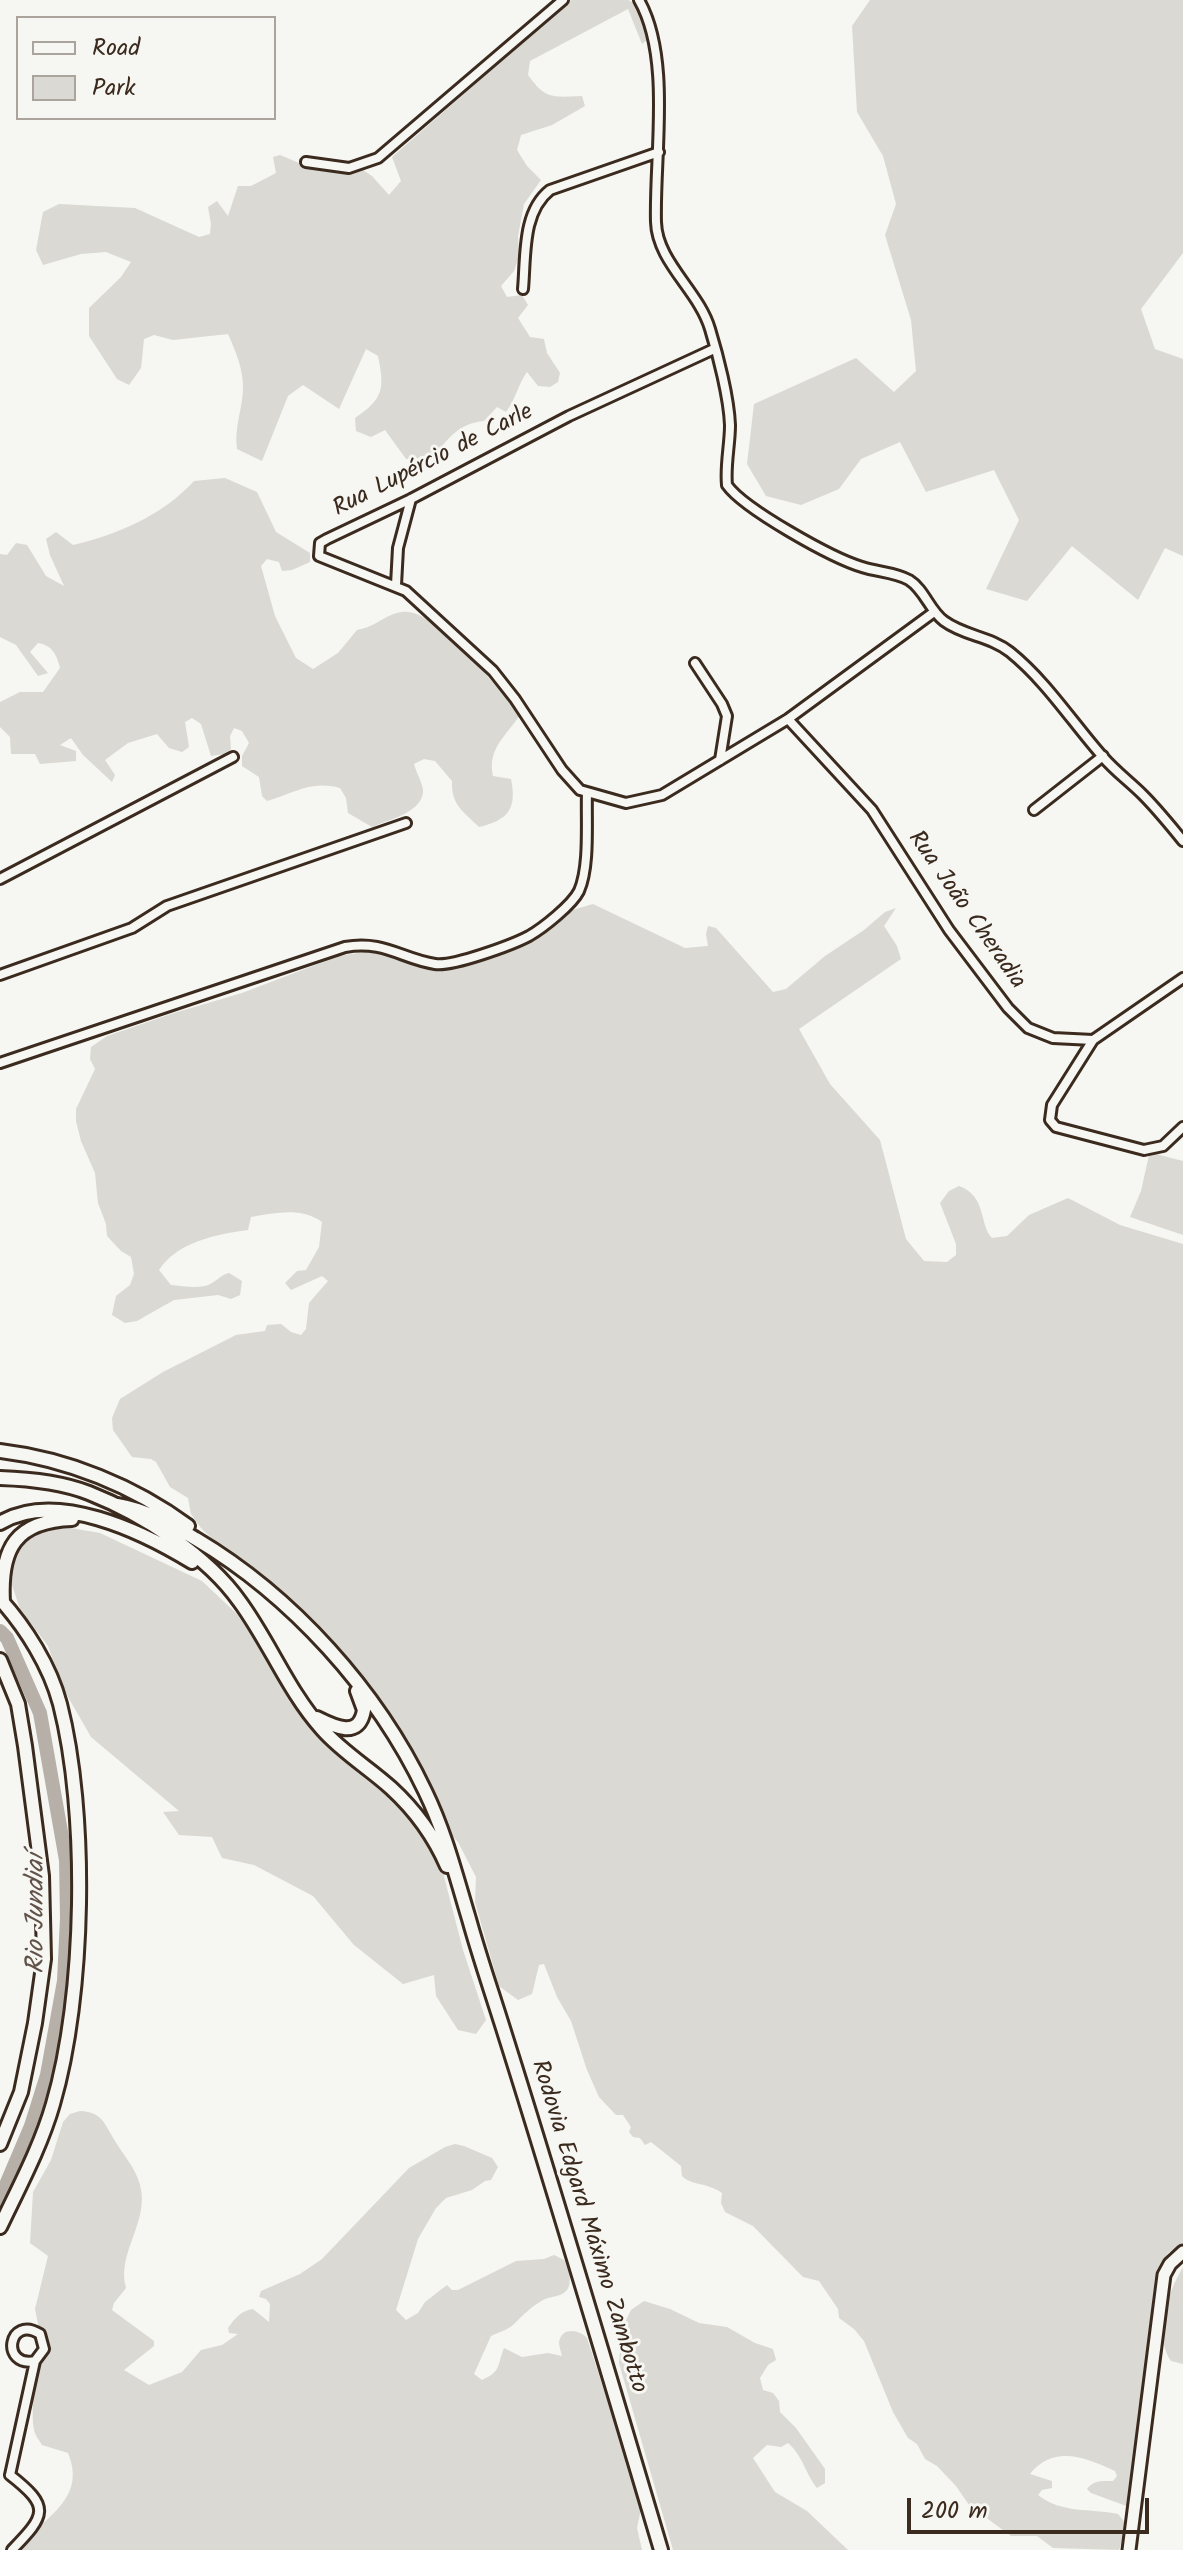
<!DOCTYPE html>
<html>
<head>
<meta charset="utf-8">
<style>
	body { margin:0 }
	#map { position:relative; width:1183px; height:2550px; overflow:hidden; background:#f6f6f2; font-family:Kalam,sans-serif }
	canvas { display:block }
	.legend { position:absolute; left:16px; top:16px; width:260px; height:104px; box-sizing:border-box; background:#f6f6f2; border:2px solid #aba49d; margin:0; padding:10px 14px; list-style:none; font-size:24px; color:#3b2a1e }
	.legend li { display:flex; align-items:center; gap:16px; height:40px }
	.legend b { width:40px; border:2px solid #aba49d }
	.scale { position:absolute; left:907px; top:2498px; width:242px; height:36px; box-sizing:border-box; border:4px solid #3b2a1e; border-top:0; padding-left:10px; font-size:24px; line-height:28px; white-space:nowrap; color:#3b2a1e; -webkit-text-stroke:6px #f6f6f2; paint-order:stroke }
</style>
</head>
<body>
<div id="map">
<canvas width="1183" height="2550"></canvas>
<ul class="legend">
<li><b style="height:10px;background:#f6f6f2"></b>Road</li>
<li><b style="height:22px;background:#dad9d3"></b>Park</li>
</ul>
<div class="scale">200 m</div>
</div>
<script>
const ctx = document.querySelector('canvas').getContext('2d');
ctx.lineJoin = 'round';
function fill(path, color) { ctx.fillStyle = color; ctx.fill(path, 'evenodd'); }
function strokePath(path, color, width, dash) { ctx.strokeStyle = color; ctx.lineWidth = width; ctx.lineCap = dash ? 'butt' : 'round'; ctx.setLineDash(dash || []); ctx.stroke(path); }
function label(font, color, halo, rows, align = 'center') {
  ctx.font = font + ' Kalam,sans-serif'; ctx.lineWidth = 6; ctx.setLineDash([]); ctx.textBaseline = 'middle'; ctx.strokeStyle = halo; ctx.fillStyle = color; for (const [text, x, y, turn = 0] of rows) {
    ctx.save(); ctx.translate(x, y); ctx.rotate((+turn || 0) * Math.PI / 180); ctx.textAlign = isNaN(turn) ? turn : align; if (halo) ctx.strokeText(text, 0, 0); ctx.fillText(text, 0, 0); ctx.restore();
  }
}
fill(new Path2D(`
	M571,0H628L636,4L648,39L642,44L628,9L530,61L528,75C546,100 552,97 582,96L585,106L552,125L521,135L517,150L527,166L541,180L524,204L518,236L519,256L514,271L501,286L507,297L522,295L528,305L518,318L530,337L544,339L547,353L560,373L558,382L550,387L538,386L527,372C518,384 516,399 506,412L497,407L484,421C459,423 447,439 433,458L406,459L385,430L371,437L356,431L355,418C383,399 385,390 378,356L366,349L339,409L303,385L288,396L262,461L237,449C234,428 242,411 243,390C244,371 236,352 228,334L173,340L154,335L144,339L141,368L129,385L117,379L89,336V308L121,277L131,262L106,252L81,254L43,265L36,250L43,212L59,204L135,208L199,237L210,234L211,224L208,207L217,201L228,216L238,186H251L276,173L273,157L280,155L311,168L363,170L372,176L389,195L401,181L392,157Z
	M870,0H1183V253L1141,309L1155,349L1183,359V556L1165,548L1138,600L1072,546L1027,601L986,589L1019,520L994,470L926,492L900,442L861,459L839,489L801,505L766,496L747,464L754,404L856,358L894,392L916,371L911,320L885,235L896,204L883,156L857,112L852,26Z
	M225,478L257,492L276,532L310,553V562L292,570L282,571L279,562L267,559L261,566L275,616L296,658L313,669L338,653L357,630C378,627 389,610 408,612C441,615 498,689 520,715C506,736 487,749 493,776L511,779C517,808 509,820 479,827C463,811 451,805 452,781L435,761L424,759L414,764C416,772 422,782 423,790C424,812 388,820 372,827L348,813L346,798L340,788C310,780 295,793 267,801L262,796L259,777L242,766V756L249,743L242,731L234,728L230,736L231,749L224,754L211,756L201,724L192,718L185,722L189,747L182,752L169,748L157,734L128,743L105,760L115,775L112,782L83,755L71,738L60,745L76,751V761L40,764L35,754H11L10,737L0,727V702L20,692H43L60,668C57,655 52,645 38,643L30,652L48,673L38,676L16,645L0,637V554L7,555L16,543L27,545L46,576L64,586L50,555L46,539L56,532L73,545C117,535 163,515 194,481Z
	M593,904L685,948L708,946L706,934L708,926L716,928L773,992L786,989L825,956L864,930L885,912L896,908L884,926L897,946L901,959L799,1029L830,1084L880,1140L906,1239L924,1261L947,1262L956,1255V1244L940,1203L949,1191L959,1186C987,1196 979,1225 992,1238L1007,1236L1029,1215L1068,1198L1120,1225L1183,1244V2243L1168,2253L1155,2277L1129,2507L1091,2493L1087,2489C1093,2480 1103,2481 1113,2481L1117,2476L1115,2471C1086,2458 1054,2444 1030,2474L1052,2481V2488L1042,2490L1038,2495C1062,2514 1090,2508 1118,2514L1127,2525L1119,2550L1053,2548L1037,2536H1011L969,2505L956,2486L937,2466L925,2459L917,2444L908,2438L893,2412L864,2341L854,2329L839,2318L838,2309L819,2281L803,2277L753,2226L725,2212L721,2203L722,2193C709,2183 690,2185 682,2176L681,2166L651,2142L645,2145L640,2138L633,2137L629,2132L631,2127L623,2115H616L599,2097L587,2070L571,2021L557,1997L544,1964L539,1965L532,1994L518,2000L499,1986L475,1902L476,1877L458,1842L444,1827L376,1701L201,1528L191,1514L188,1498L170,1487L156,1462L151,1459L132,1457L113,1430L112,1418L120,1399L163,1372L236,1335L265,1331L267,1325L281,1324L291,1332L301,1335L306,1329L309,1303L328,1281L322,1276L291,1290L285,1283L297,1271L306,1270L319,1247L322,1222C300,1207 276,1213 251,1217L248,1230C217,1234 177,1242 159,1270L171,1285C183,1286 201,1290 212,1283C219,1279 221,1275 229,1273L242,1281L240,1295L231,1299L218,1295L174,1300L137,1321L125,1323L112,1315L116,1296L130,1285L134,1274L131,1257L121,1251L107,1236L106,1224L98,1203L95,1173L81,1141L76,1121V1109L95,1069L90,1059L91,1047L107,1036L174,1013L242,993L339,956L370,951L437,969L498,955L547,929L569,911Z
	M1156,1154L1183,1161V1235L1130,1217L1141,1191L1149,1155Z
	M59,1526L100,1533L202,1581L237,1614L269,1661L289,1701L326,1742L394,1798L429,1840L440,1861L463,1950L486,2020L476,2034L458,2030L436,1996L434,1975L403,1984L354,1945L313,1896L254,1865L222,1858L212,1837L179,1835L163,1812L179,1811L91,1737L64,1690L48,1646L20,1609L10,1579L17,1551L34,1534Z
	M80,2111C103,2112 104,2124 115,2141C124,2156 135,2167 140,2185C150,2222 116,2253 126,2288L114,2303L112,2310L154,2341V2346L124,2370L149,2385L182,2372L201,2350L222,2345L238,2334L229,2333L228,2328C234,2319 242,2310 253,2309L269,2322L270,2304L266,2299L259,2297L261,2291L300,2274L322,2259L409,2168L445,2147L455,2144L464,2146L492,2158L498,2167L491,2180L485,2181L472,2190L446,2198L436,2208L418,2239L396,2310L406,2320L418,2313L425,2302L447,2285L452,2290H458L516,2261L544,2259L554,2255L564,2260C568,2268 573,2282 567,2290C562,2297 550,2296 543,2300C532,2306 523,2315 514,2324C508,2330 499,2332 491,2336L474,2374L482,2380C502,2371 497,2365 504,2348L522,2357L548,2353L562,2356C561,2351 559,2347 559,2342C562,2326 580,2330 587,2338L639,2497L641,2509L637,2528L642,2550H17C41,2518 88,2501 68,2453L42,2445C40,2441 36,2437 35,2433C29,2415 36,2369 44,2354L35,2309L48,2256L30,2243L33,2192L51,2160L63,2122L70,2114Z
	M1183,2267V2364L1171,2361C1153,2335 1168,2292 1183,2267Z
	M644,2301L670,2309L699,2323L727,2327L755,2343L773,2349L776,2360L768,2365L760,2378L763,2390L773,2393L779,2401L780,2412L796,2428L825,2469V2483L817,2488C805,2473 803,2456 788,2443L781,2447L767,2445L753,2458L775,2492L807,2511L848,2550H673L619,2363L622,2328L631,2310Z`), '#dad9d3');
strokePath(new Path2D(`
	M0,1631L7,1638L40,1713L66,1860L67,1918L64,1981L47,2075L31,2126L0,2199`), '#b6b0a9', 14);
const minor = new Path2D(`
	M639,0C672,58 654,157 656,222C657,262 699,291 710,329C718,355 729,398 730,425C730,445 725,465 727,485C744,509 832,558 862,567C877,572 895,572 909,580C925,590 929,610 944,621C964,636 990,636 1010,652C1047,682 1072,722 1103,757C1115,771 1130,782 1143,795C1157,809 1170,825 1183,841
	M306,162L349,168L378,158L563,0
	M523,289C526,256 522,212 550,190L659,152
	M714,349L569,416L411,499L327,539L320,543L319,556L406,591L493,671L515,699L562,770L580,790L626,803L662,795L788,719L934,612
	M396,585L398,548L411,499
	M695,663L722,704L727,716L720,760
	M788,719L872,810L949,930L1008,1008L1028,1028L1053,1038L1093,1040L1183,978
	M1034,810L1103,756
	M0,879L233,757
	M0,975L132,928L167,906L406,823
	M1093,1040L1052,1105L1050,1120L1056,1127L1144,1150L1163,1146L1183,1127
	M0,1063L345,947C384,940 402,959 435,964C452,967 512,945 529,936C543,928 572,905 579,891C590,866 586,821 587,793
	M10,2475L35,2361L44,2349L40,2334C8,2314 0,2368 35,2361
	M10,2475C51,2507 46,2515 12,2550`);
const secondary = new Path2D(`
	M1129,2550L1164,2275L1170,2264L1183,2252`);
const primary = new Path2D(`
	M0,1451C67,1459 134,1486 188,1526
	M0,1478C30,1479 61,1482 89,1493C142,1514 207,1555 240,1602C270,1643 288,1691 322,1729C342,1752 369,1768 391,1788C415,1810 434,1836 447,1866
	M117,1505C147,1510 170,1524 196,1539C292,1596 377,1690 425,1791C445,1832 456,1876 469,1919C479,1955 491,1990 502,2025C557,2199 609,2375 661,2550
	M0,1523C55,1489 143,1532 192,1562
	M0,1599C26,1628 50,1666 60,1704C88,1813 85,1995 53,2104C41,2146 19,2187 0,2227
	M3,1602C0,1548 16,1521 72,1519
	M0,1660L18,1704L25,1746L42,1876L44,1959L35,2023L21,2092L0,2144
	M317,1718C335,1727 359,1739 364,1710L357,1691`);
strokePath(minor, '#3b2a1e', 14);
strokePath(secondary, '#3b2a1e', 17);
strokePath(primary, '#3b2a1e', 18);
strokePath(minor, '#f6f6f2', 8);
strokePath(secondary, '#f6f6f2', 11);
strokePath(primary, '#f6f6f2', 12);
label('24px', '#3b2a1e', '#f6f6f2', [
	["Rua Lupércio de Carle",434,462,-27],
	["Rua João Cheradia",965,911,55],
	["Rodovia Edgard Máximo Zambotto",587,2227,73]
]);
label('italic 26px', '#605248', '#f6f6f2', [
	["Rio Jundiaí",39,1914,-90]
]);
</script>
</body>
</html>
